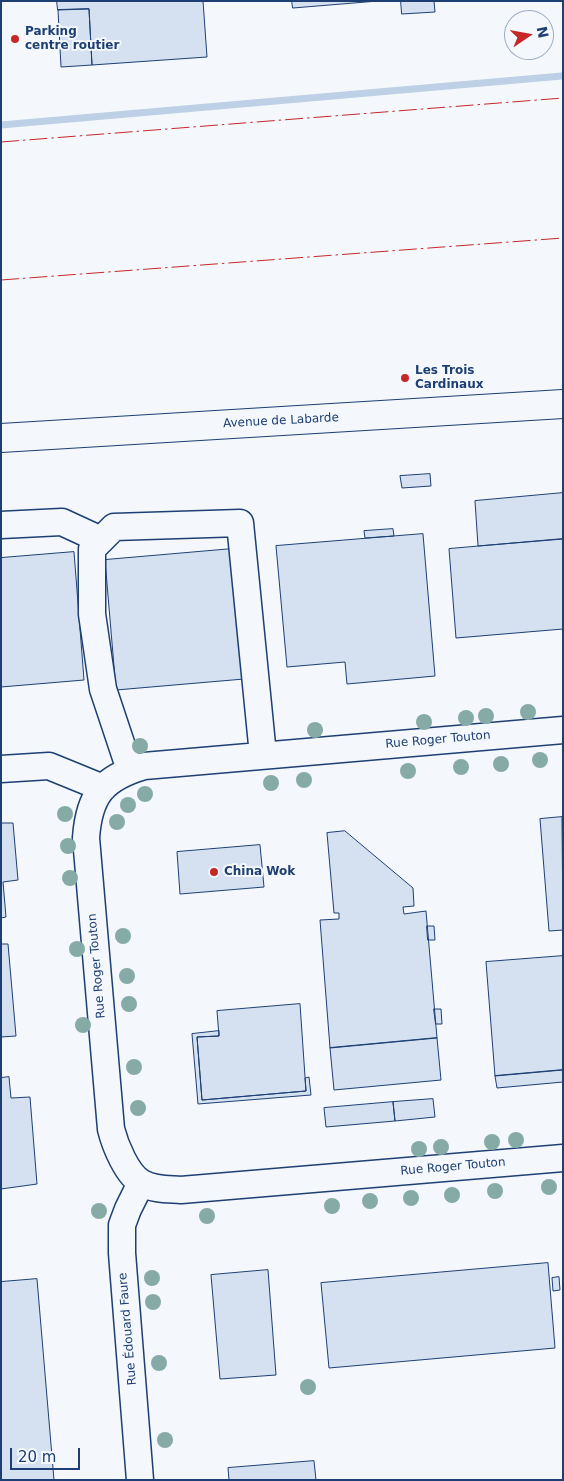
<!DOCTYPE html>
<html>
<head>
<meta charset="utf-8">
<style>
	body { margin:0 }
	#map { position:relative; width:564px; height:1481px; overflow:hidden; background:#f4f7fb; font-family:"DejaVu Sans",sans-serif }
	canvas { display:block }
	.frame { position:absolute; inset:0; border:2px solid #1d3f73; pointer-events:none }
	.north { position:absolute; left:504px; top:10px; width:50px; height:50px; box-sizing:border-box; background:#f4f7fb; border:1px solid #9eadc5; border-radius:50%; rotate:78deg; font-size:14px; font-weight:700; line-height:20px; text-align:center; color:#1d3f73 }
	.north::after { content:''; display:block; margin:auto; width:18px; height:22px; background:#c62828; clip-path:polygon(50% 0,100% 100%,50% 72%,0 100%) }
	.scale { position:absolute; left:10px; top:1448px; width:70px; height:22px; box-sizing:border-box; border:2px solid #1d3f73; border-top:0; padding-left:6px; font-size:15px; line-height:18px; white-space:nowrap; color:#1d3f73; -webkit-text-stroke:4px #f4f7fb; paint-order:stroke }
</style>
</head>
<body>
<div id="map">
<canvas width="564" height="1481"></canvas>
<div class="frame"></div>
<div class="north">N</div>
<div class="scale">20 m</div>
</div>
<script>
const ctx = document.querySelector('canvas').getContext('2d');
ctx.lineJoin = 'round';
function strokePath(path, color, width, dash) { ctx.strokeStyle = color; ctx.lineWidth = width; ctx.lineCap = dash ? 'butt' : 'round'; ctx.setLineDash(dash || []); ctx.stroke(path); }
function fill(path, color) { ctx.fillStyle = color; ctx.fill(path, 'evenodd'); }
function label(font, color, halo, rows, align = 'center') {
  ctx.font = font + ' "DejaVu Sans",sans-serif'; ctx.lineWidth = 4; ctx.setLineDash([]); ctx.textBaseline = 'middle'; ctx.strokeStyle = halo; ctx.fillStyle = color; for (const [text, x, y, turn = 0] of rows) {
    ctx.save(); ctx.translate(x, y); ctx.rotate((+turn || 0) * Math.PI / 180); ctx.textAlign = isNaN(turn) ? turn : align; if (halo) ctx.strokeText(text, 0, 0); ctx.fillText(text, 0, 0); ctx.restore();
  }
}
strokePath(new Path2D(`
	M1,125L562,76`), '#bed0e5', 7);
const building = new Path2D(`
	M57,1H203L207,57L92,65L89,9L58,10Z
	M292,1H378L293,8Z
	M401,1H434L435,12L402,14Z
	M89,9L92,65L61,67L58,10Z
	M430,474L431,486L402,488L400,476Z
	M563,493V539L478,546L475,501Z
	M393,529L394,536L365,538L364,531Z
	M423,534L435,676L347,684L345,662L287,667L276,546Z
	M563,539V629L456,638L449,549Z
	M232,549L244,679L116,690L105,560Z
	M74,552L84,680L1,687V558Z
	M562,817L563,930L549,931L540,819Z
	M1,823H13L18,880L3,882L6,917L1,918Z
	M345,831L413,888L414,906L403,907L404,914L426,911L437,1038L330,1048L320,920L339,919V913H334L327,833Z
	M260,845L264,887L180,894L177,852Z
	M427,926H434L435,940H428Z
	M1,944H8L16,1036L1,1037Z
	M563,956V1070L495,1076L486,962Z
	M300,1004L306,1091L202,1100L197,1037L219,1036L217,1011Z
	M434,1009H441L442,1024H436Z
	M219,1031V1036L197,1037L202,1100L306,1091L305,1078L309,1077L311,1095L198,1104L192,1034Z
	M437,1038L441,1080L334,1090L330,1048Z
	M563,1070V1082L497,1088L495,1076Z
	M9,1077L11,1098L30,1097L37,1184L1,1189V1078Z
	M433,1099L435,1117L395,1121L393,1102Z
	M393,1102L395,1121L326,1127L324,1108Z
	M548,1263L555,1348L329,1368L321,1283Z
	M268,1270L276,1375L220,1379L211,1275Z
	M559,1277L560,1290L553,1291L552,1278Z
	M37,1279L54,1480H1V1282Z
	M314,1461L316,1480H229L228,1468Z`);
fill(building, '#d5e0f0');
strokePath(building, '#1d3f73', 1);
const minor = new Path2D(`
	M1,525L62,522L101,540
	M563,730L144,766C103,778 89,795 86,838L111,1129C115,1145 127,1175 142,1183C154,1190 169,1189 181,1190L563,1158
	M1,769L49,766L103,788
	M130,770L103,689L92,614V549L114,527L240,523L263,755
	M140,1480L122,1253V1225L128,1209L141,1183`);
const major = new Path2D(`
	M1,438L563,404`);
strokePath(minor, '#1d3f73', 29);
strokePath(major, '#1d3f73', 30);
strokePath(minor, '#f4f7fb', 26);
strokePath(major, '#f4f7fb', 28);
strokePath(new Path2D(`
	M1,142L563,98
	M1,280L563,238`), '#c62828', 1, [18, 4, 2.5, 4]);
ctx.fillStyle = '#86aba6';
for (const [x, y] of [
	[528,712],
	[486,716],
	[466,718],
	[424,722],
	[315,730],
	[140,746],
	[540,760],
	[501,764],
	[461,767],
	[408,771],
	[304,780],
	[271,783],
	[145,794],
	[128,805],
	[65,814],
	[117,822],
	[68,846],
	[70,878],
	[123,936],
	[77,949],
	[127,976],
	[129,1004],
	[83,1025],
	[134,1067],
	[138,1108],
	[516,1140],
	[492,1142],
	[441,1147],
	[419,1149],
	[549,1187],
	[495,1191],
	[452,1195],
	[411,1198],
	[370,1201],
	[332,1206],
	[99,1211],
	[207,1216],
	[152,1278],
	[153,1302],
	[159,1363],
	[308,1387],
	[165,1440]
]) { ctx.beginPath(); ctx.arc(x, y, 8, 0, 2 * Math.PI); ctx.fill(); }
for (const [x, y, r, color] of [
	[15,39,5,"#c62828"],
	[405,378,5,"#c62828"],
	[214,872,5,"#c62828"]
]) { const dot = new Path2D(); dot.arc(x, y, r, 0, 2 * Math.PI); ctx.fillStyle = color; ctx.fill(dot); strokePath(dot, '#f4f7fb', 2); }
label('bold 12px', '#1d3f73', '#f4f7fb', [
	["Parking",25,32],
	["centre routier",25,46],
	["Les Trois",415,371],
	["Cardinaux",415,385],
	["China Wok",224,872]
], 'left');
label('12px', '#1d3f73', '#f4f7fb', [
	["Avenue de Labarde",281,421,-3],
	["Rue Roger Touton",438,740,-5],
	["Rue Roger Touton",97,966,-95],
	["Rue Roger Touton",453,1167,-5],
	["Rue Édouard Faure",128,1329,-95]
]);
</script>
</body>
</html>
